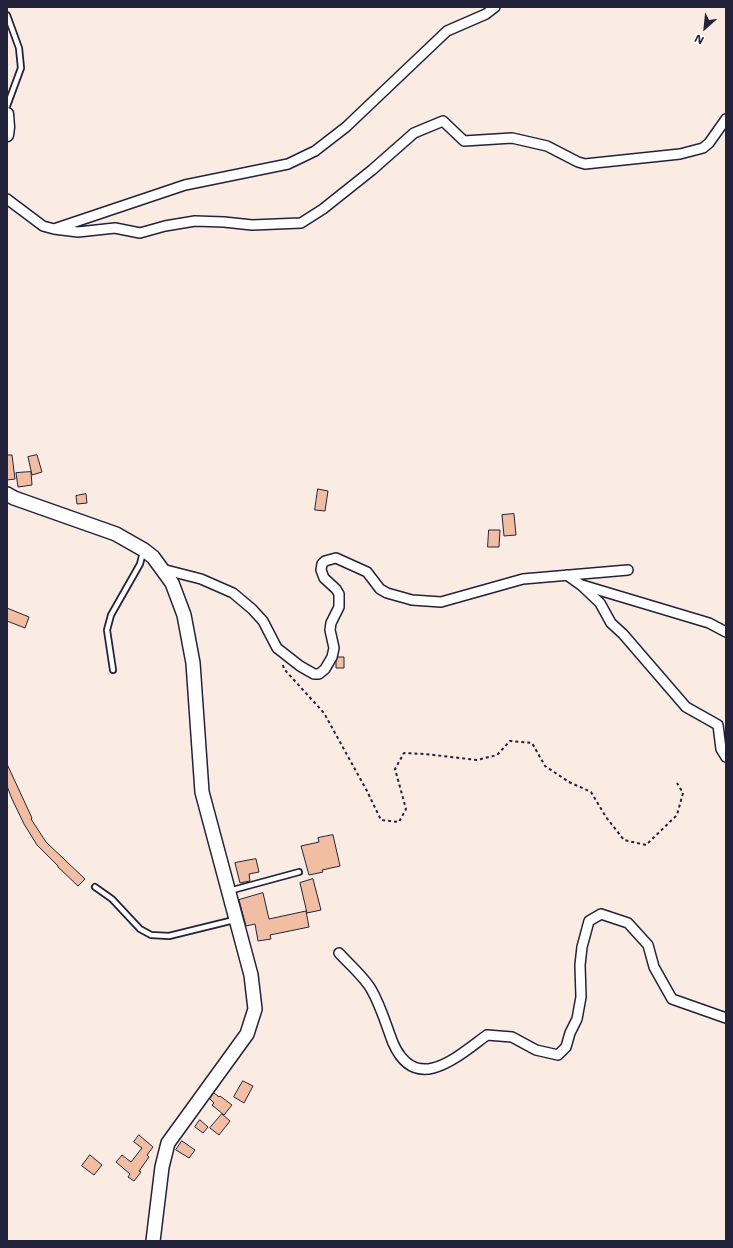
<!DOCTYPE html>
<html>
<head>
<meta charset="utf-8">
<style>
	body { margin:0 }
	#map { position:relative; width:733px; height:1248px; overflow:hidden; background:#fbece3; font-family:"Shantell Sans",sans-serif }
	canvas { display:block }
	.frame { position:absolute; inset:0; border:8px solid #22223b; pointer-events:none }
	.north { position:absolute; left:685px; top:8px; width:40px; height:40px; -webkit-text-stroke:3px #fff; paint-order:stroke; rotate:207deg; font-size:11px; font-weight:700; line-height:16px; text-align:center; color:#22223b }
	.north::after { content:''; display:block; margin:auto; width:14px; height:18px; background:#22223b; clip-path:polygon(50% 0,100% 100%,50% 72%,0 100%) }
</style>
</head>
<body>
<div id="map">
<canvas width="733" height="1248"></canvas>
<div class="frame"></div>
<div class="north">N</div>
</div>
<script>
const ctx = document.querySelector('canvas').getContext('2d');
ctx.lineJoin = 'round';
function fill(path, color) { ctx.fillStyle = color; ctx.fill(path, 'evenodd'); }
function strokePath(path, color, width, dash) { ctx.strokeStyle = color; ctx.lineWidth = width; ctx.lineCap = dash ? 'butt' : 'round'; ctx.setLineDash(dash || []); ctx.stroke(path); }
const building = new Path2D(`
	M7,455H12L15,479L7,480Z
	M37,455L42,472L32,475L28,457Z
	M31,472L32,485L18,487L16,473Z
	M318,489L328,491L325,511L315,510Z
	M86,494L87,503L77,504L76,496Z
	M514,514L516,535L504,536L502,515Z
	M489,530H500L499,547H488Z
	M7,608L29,617L25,628L7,621Z
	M338,657H344V668H336V662Z
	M7,764L32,818L31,819L46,842L85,879L78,886L58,867V866L37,845L24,824L12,799L7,786Z
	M333,835L340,866L322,870L323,872L309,875L301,846L319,842L318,838Z
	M256,859L259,872L249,874L250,881L240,883L235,863Z
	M313,879L321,910L307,913L300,883Z
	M263,893L269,919L306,911L309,927L270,935L271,939L258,941L255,924L246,926L239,900Z
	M243,1081L253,1086L244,1103L234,1097Z
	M214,1093L219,1097L220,1096L232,1105L224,1115L212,1105L214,1103L210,1099Z
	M222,1114L230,1121L219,1135L210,1128Z
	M200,1120L208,1127L203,1133L195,1127Z
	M139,1135L153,1147L147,1155L149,1157L139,1171L141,1172L134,1181L128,1177L130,1174L116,1162L122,1155L131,1162L142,1148L134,1142Z
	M182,1141L195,1150L189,1158L176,1150Z
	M90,1155L102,1165L94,1175L82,1166Z`);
fill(building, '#f2bea3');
strokePath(building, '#22223b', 1);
const service = new Path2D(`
	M7,15L19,48L21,68L7,106
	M113,670L107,630L111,615L140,564L143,552
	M95,887L112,899L140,929L151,935L169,936L234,920
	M229,891L299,872`);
const minor = new Path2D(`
	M7,199L43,226L54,229L185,185L288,164L315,151L346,127L447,31L486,14L495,7
	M54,229L78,232L115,228L140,233L165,226L195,221L224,222L252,225L301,223L323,209L372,170L414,133L443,121L464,141L512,138L547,146L578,162L585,164L680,154L703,148L709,143L726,119
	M162,569L201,579L233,593L252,609L263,621L277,648L300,666L314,674H319L325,669L332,657L334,648L330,630L331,623L339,607V594L336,589L324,578L321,570L322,564L325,561L336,558L367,572L380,589L387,593L412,600L441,602L523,579L628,570
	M567,575L581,585L600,603L611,623L623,634L686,707L718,725L721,749L726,757
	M582,585L709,623L726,632
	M339,953C349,964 364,977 371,989C381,1006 386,1025 393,1043C416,1095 457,1057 487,1035L512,1037L536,1050L558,1055L566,1047L570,1033L577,1019L581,997L580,965L582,947L589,921L601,914L628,923L648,945L654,967L672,999L726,1018`);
const tertiary = new Path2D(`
	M7,114L8,127L7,135`);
const secondary = new Path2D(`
	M7,494L14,498L116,534L144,550L153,557L172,583L184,615L193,663L202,792L251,975L255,1009L247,1034L168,1143L162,1167L153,1241`);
strokePath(service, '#22223b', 8);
strokePath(minor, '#22223b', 12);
strokePath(tertiary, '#22223b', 15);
strokePath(secondary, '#22223b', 16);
strokePath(new Path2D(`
	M283,665L284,669L324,713L367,791L381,820L399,822L406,809L395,769L404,753L425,754L477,760L497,755L510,741L532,743L545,766L569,782L591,792L606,817L624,840L646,845L677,815L683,793L677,783`), '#22223b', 2, [3, 3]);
strokePath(service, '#fff', 4.5);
strokePath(minor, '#fff', 9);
strokePath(tertiary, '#fff', 12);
strokePath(secondary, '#fff', 13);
</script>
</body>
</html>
